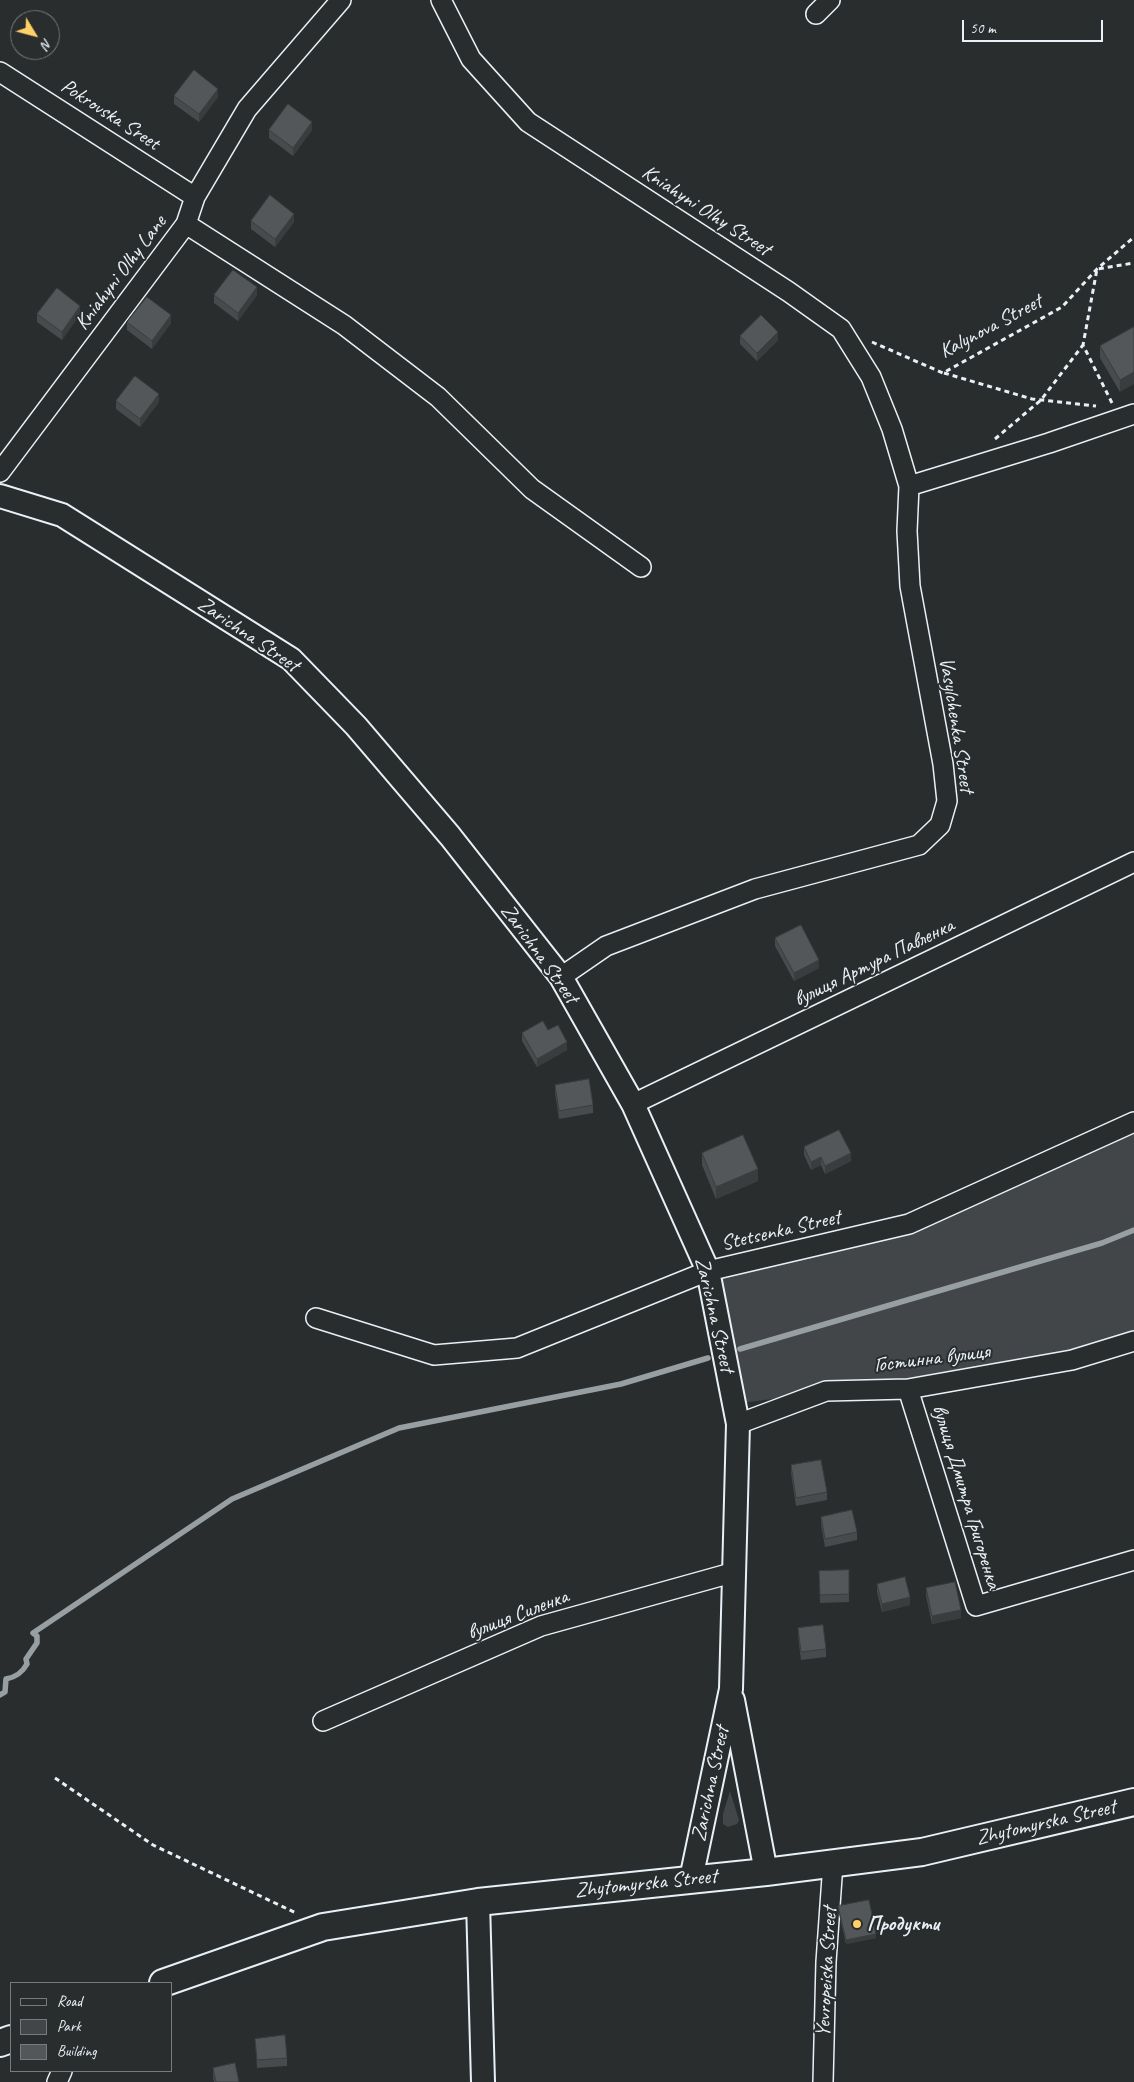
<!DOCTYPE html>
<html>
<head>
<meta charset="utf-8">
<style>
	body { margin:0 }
	#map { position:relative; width:1134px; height:2082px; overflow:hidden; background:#2a2d2e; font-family:Caveat,sans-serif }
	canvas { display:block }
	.legend { position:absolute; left:10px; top:1982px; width:162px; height:90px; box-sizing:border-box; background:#2a2d2e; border:1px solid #767b7f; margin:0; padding:6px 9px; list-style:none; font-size:15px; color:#e8f1f8 }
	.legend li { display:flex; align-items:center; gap:10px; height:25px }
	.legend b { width:25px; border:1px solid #767b7f }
	.north { position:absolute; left:10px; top:10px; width:50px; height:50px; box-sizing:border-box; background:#2a2d2e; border:1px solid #767b7f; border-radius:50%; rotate:127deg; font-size:14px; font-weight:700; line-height:20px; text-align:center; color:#e8f1f8 }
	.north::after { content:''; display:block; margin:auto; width:18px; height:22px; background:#ffd166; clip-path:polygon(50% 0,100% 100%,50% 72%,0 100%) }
	.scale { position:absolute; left:962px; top:20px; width:141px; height:22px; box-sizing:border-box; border:2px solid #e8f1f8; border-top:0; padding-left:6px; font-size:15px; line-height:18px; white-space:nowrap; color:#e8f1f8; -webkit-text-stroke:4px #2a2d2e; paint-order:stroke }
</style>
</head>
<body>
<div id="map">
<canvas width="1134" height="2082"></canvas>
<ul class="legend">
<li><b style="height:6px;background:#2a2d2e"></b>Road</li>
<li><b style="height:14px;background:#424648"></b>Park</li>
<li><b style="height:14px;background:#535759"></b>Building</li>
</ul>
<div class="north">N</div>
<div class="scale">50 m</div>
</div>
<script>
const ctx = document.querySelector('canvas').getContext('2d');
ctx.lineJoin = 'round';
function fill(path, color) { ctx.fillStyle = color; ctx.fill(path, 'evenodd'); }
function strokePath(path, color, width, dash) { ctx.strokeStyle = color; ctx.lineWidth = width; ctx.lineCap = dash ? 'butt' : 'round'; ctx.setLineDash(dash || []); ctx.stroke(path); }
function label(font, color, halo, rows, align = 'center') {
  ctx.font = font + ' Caveat,sans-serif'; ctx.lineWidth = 4; ctx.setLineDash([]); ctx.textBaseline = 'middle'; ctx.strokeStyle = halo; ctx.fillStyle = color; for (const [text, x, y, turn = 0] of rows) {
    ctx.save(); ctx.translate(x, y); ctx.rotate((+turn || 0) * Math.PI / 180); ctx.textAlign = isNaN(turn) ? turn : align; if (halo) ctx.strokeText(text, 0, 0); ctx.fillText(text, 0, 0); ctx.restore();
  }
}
fill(new Path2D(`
	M1134,1122V1341L1072,1360L734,1404L708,1271L909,1224Z
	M730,1791L739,1820L737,1824L728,1827L723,1824V1814Z`), '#424648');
strokePath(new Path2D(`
	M740,1349L1102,1243L1134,1230
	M0,1695L5,1692L6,1679C16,1677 22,1673 27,1664L26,1659L37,1643V1636L33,1633L232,1499L399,1428L621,1384L708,1358`), '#989fa3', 5.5);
const minor = new Path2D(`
	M441,0L471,59L528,122L789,292L841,329L871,377L892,429L909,486
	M816,14L830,0
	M0,72L195,197
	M186,224L344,325L438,397L532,489L641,567
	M0,472L186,224L195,197L247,109L341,0
	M561,977L606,946L755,889L919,845L940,825L947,801L943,764L910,586L907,531L909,486L1049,443L1134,414
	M633,1104L1134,862
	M316,1318L434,1355L517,1348L708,1271L909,1224L1134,1122
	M908,1389L976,1606L1134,1560
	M738,1424L826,1391L908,1389L1072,1360L1134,1341
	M323,1721L541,1626L735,1572
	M57,2082L62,2071
	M823,2082L826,1962L833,1863`);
const tertiary = new Path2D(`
	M0,496L62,515L291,659L356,726L450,836L561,977L633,1104L708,1271L738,1424L731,1689L691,1879
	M733,1700L766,1872
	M478,1902L483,2082`);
const secondary = new Path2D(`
	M163,1983L323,1927L478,1902L766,1872L922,1852L1134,1802
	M0,2043L11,2039`);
strokePath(minor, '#e8f1f8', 22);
strokePath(tertiary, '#e8f1f8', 26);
strokePath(secondary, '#e8f1f8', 30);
strokePath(new Path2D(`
	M872,342L943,373L1062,307L1097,269L1134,237
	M944,373L1032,399L1096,406
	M1112,403L1083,345L1097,269L1134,263
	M995,439L1041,400L1083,345
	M55,1778L153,1845L296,1913`), '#e8f1f8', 3, [5, 4]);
strokePath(minor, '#2a2d2e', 19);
strokePath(tertiary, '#2a2d2e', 22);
strokePath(secondary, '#2a2d2e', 26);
fill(new Path2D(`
	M174,96L218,97L199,122L174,104Z
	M269,130H312L293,156L269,138Z
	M251,221L294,222L275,247L251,229Z
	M214,295H257L238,321L214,303Z
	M37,314H80L62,340L37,322Z
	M127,322L171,323L152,349L127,330Z
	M1134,327L1120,392L1100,358V346Z
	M740,336L778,340L757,361L740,344Z
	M116,401L159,402L140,427L116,409Z
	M775,938L819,968L794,981L775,946Z
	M548,1030L567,1050L537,1067L522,1041V1033Z
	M555,1085L593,1105V1113L559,1119L555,1093Z
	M804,1147L851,1161L825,1174L821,1165L811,1170L804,1155Z
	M702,1153L758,1181L716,1199L702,1165Z
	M791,1465L827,1492V1500L796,1506L791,1473Z
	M821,1517L857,1532V1540L825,1547L821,1525Z
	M849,1570V1602L820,1603L819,1571Z
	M877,1584L910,1605L882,1612L877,1592Z
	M926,1588L961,1618L932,1624L926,1596Z
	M798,1628L826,1649V1657L801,1660L798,1636Z
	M838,1906L876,1938L846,1944L838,1910Z
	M255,2039L287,2058V2066L257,2068Z
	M213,2068L239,2082H214L213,2076Z`), '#474b4d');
fill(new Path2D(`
	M218,89V97L199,122V114Z
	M312,122V130L293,156V148Z
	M294,214V222L275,247V239Z
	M257,287V295L238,321V313Z
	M80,306V314L62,340V332Z
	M171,315V323L152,349V341Z
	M778,332V340L757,361V353Z
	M1134,372V384L1120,392V380Z
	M159,394V402L140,427V419Z
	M819,960V968L794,981V973Z
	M567,1042V1050L537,1067V1059Z
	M851,1153V1161L825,1174V1166Z
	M821,1157V1165L811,1170V1162Z
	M758,1169V1181L716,1199V1187Z
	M910,1597V1605L882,1612V1604Z
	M961,1610V1618L932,1624V1616Z
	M876,1934V1938L846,1944V1940Z`), '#3a3d3e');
const building = new Path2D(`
	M194,70L218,89L199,114L174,96Z
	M288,104L312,122L293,148L269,130Z
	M270,195L294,214L275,239L251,221Z
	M233,270L257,287L238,313L214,295Z
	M57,288L80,306L62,332L37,314Z
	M147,297L171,315L152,341L127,322Z
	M761,315L778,332L757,353L740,336Z
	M1134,327V372L1120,380L1100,346Z
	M135,376L159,394L140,419L116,401Z
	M801,925L819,960L794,973L775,938Z
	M543,1021L548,1030L558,1025L567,1042L537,1059L522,1033Z
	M589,1079L593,1105L559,1111L555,1085Z
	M839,1130L851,1153L825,1166L821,1157L811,1162L804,1147Z
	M743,1135L758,1169L716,1187L702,1153Z
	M821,1460L827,1492L796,1498L791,1465Z
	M852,1510L857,1532L825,1539L821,1517Z
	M849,1570V1594L820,1595L819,1571Z
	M905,1577L910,1597L882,1604L877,1584Z
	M955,1582L961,1610L932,1616L926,1588Z
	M823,1625L826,1649L801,1652L798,1628Z
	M869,1900L876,1934L846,1940L838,1906Z
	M285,2035L287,2058L257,2060L255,2039Z
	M235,2063L239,2082H216L213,2068Z`);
fill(building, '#535759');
strokePath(building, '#3a3d3e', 1);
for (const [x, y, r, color] of [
	[857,1924,5,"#ffd166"]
]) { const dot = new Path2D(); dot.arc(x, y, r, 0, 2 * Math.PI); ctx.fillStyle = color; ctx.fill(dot); strokePath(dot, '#2a2d2e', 2); }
label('21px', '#e8f1f8', '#2a2d2e', [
	["Pokrovska Sreet",110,115,33],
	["Kniahyni Olhy Street",706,211,33],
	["Kniahyni Olhy Lane",121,273,-53],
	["Kalynova Street",991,327,-28],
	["Zarichna Street",248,635,34],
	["Vasylchenka Street",956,725,81],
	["Zarichna Street",539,954,54],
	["вулиця Артура Павленка",874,963,-26],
	["Stetsenka Street",781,1231,-13],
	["Zarichna Street",714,1315,77],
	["Гостинна вулиця",932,1359,-7],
	["вулиця Дмитра Григоренка",966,1497,73],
	["вулиця Силенка",518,1615,-21],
	["Zarichna Street",711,1784,-78],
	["Zhytomyrska Street",1046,1823,-13],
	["Zhytomyrska Street",646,1884,-6],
	["Yevropeiska Street",827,1972,-87]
]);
label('bold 21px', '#e8f1f8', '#2a2d2e', [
	["Продукти",867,1924]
], 'left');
</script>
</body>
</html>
